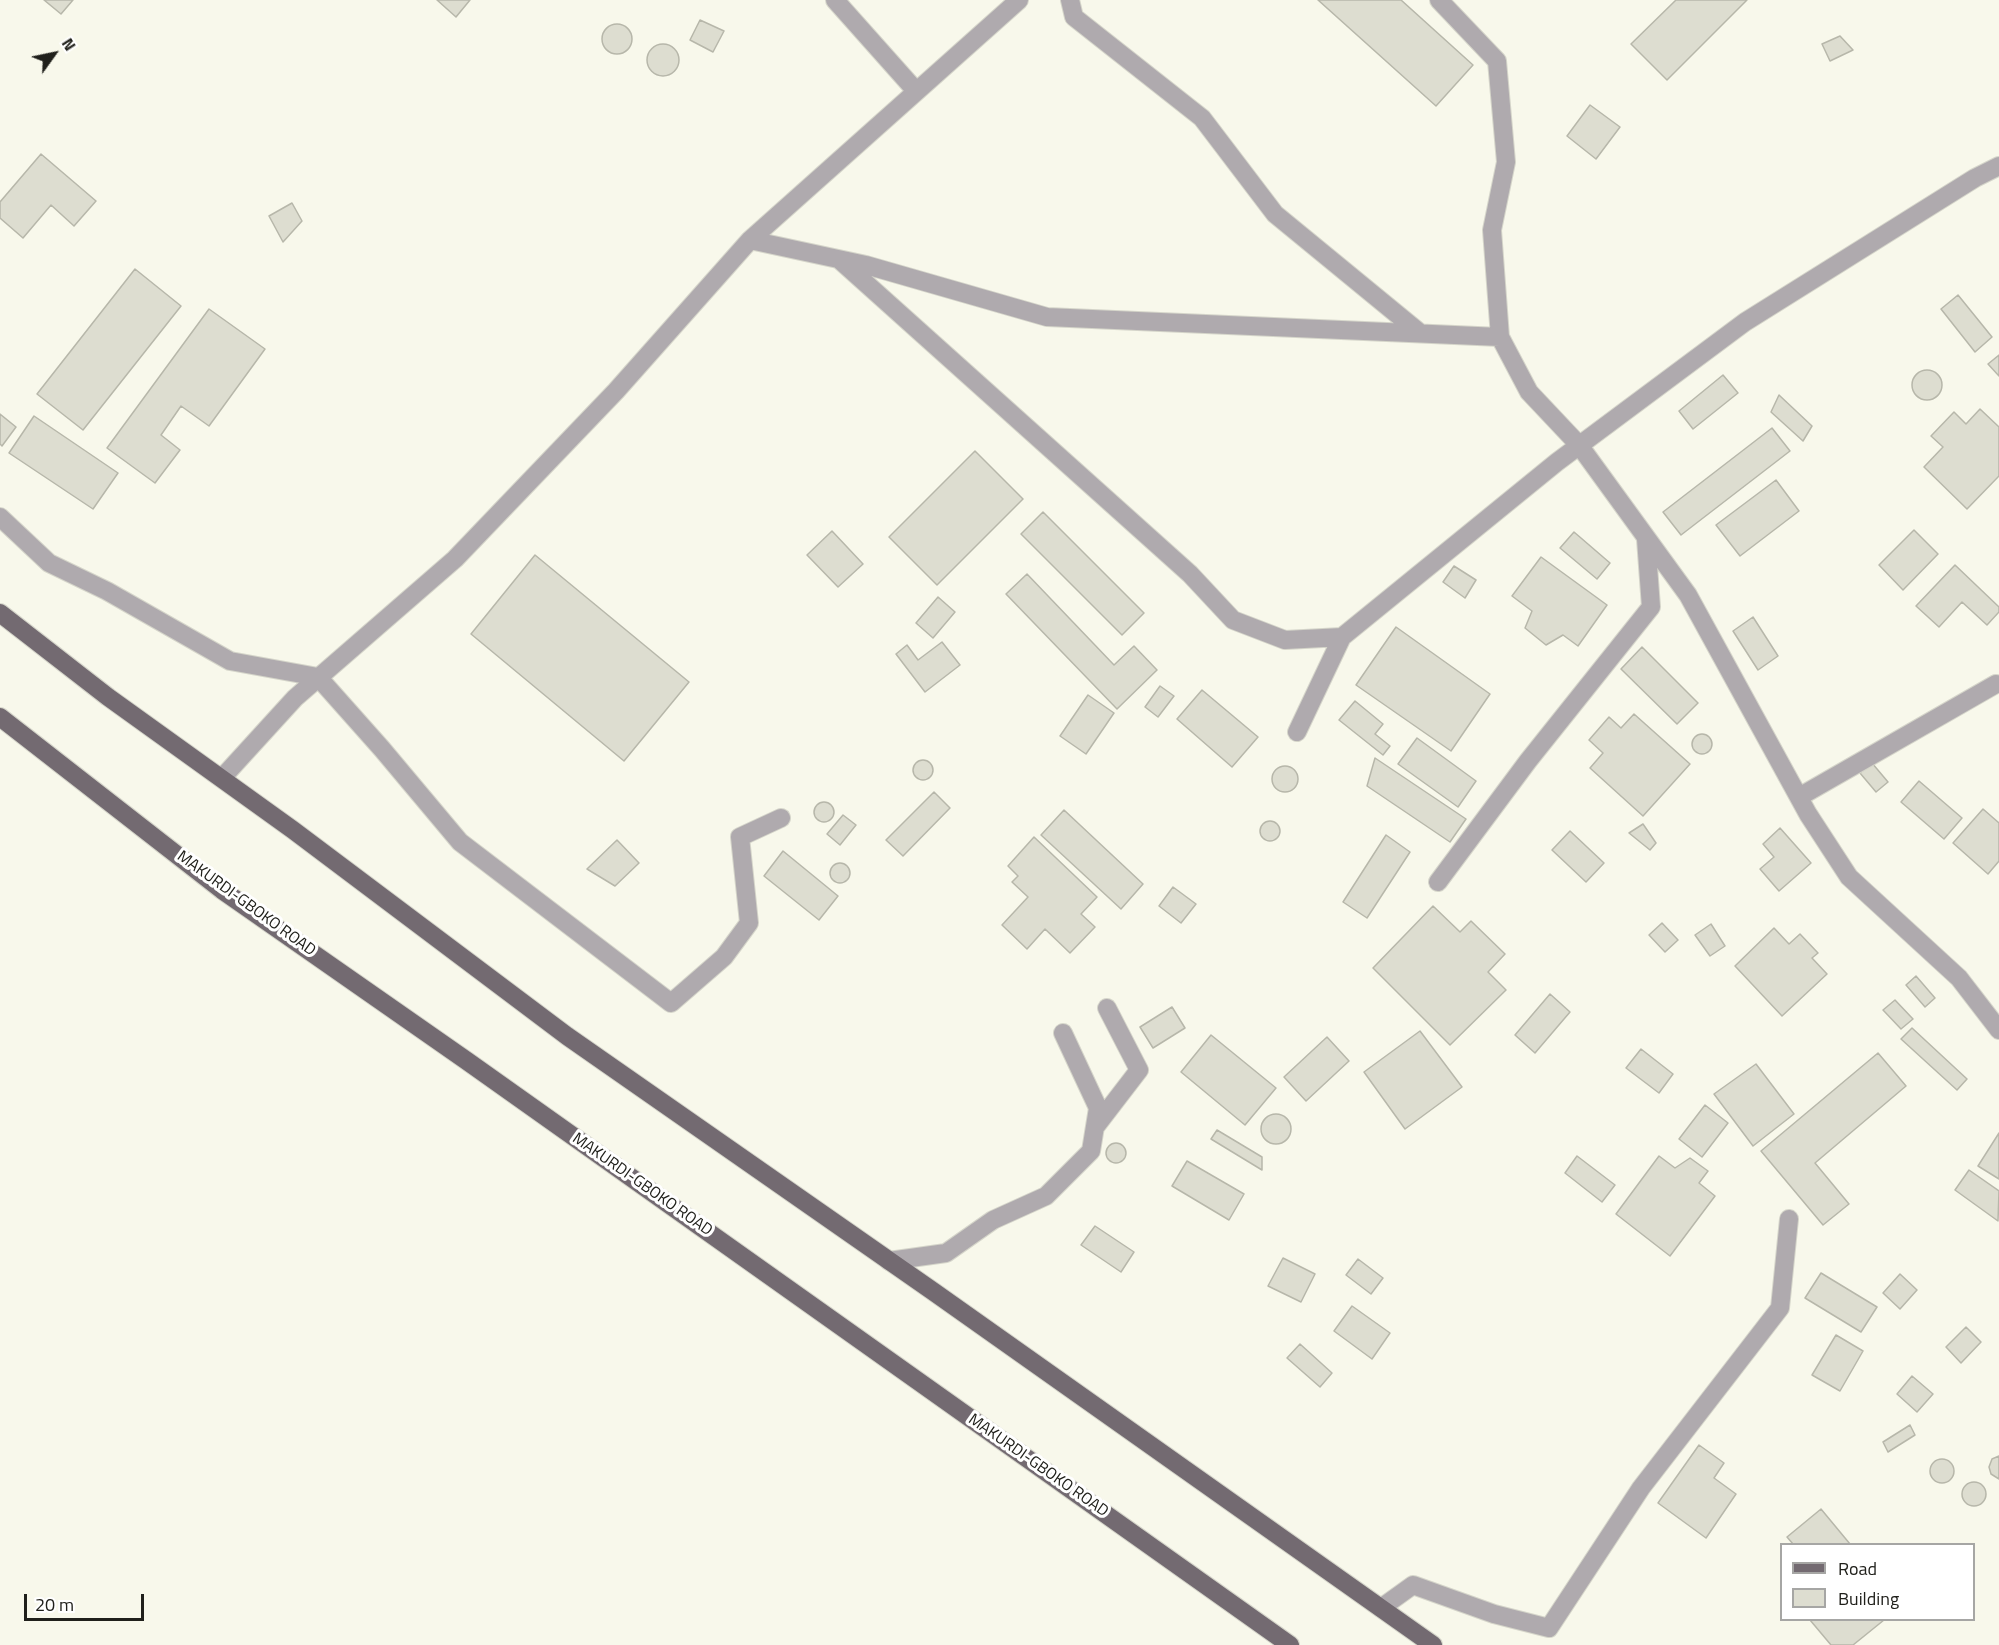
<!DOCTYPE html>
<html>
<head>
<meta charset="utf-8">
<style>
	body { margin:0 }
	#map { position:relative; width:1999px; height:1645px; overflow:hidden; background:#f8f8eb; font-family:"Titillium Web",sans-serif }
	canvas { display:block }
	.legend { position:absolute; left:1780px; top:1543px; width:195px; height:78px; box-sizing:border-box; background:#fff; border:2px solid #a6a6a4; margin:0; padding:8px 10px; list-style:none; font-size:18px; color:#20201b }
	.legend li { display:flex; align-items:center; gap:12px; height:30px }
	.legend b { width:30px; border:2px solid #a6a6a4 }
	.north { position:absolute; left:24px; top:24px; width:60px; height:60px; -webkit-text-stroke:4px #fff; paint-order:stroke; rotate:57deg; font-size:16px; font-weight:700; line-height:24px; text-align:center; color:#20201b }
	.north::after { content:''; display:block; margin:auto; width:21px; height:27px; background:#20201b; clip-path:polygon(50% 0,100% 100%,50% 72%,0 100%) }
	.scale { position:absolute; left:24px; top:1594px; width:120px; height:27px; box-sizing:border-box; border:3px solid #20201b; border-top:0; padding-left:8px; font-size:18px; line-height:21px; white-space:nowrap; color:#20201b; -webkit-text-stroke:4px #fff; paint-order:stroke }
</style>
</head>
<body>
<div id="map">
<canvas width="1999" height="1645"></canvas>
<ul class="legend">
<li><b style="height:8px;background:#736a71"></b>Road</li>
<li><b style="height:16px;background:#ddddd0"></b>Building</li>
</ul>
<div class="north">N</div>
<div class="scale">20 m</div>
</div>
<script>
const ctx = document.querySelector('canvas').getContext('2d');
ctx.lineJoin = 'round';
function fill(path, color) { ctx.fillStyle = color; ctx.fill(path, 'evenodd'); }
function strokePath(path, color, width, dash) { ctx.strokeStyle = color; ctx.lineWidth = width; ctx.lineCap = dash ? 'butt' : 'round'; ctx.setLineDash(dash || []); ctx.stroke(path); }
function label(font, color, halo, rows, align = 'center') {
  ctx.font = font + ' "Titillium Web",sans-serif'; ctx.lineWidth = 6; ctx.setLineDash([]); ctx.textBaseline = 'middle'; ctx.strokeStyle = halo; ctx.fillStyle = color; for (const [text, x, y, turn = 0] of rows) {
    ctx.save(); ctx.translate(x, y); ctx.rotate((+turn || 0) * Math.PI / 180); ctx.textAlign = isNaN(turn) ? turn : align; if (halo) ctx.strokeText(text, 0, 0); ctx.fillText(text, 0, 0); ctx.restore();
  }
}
const building = new Path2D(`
	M44,0H73L61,14Z
	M437,0H470L456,17Z
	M1318,0H1401L1473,65L1436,106Z
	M1676,0H1747L1667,80L1631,44Z
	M700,20L724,31L713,52L690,40Z
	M602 39a15 15 0 1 1 30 0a15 15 0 1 1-30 0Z
	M1840,36L1853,50L1830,61L1822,44Z
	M647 60a16 16 0 1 1 32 0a16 16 0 1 1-32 0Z
	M1590,105L1620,127L1596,159L1567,136Z
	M41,154L96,201L74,226L51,205L23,238L0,218V202Z
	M292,203L302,221L283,242L269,216Z
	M135,269L181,306L83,430L37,394Z
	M1958,295L1992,337L1975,352L1941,309Z
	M209,309L265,349L209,426L181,406L161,435L180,450L155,483L107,448Z
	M1999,355V376L1988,364Z
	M1912 385a15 15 0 1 1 30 0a15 15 0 1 1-30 0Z
	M1723,375L1738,393L1693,429L1679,411Z
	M1779,395L1812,426L1803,441L1771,412Z
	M1980,409L1999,427V476L1967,509L1924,467L1943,447L1931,436L1954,412L1966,424Z
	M0,414L16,427L2,446L0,444Z
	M34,416L118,473L93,509L9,453Z
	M1772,428L1790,451L1681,535L1663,512Z
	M975,451L1023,499L937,585L889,537Z
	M1776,480L1799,511L1740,556L1716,525Z
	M1043,512L1144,613L1122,635L1021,534Z
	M1914,530L1938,554L1903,590L1879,565Z
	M832,531L863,564L838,587L807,555Z
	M1574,532L1610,563L1597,579L1560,548Z
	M535,555L689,682L624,761L471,634Z
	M1541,557L1607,605L1578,646L1563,635L1546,645L1525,628L1532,611L1512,596Z
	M1955,565L1999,607V612L1987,625L1962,602L1939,627L1916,606Z
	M1454,566L1476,580L1465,598L1443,582Z
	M1027,574L1114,665L1134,646L1157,670L1117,709L1006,594Z
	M938,597L955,612L933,638L916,623Z
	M1753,617L1778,656L1758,670L1733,631Z
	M1396,627L1490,694L1451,751L1356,685Z
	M942,642L960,665L925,692L896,654L907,645L918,660Z
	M1642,647L1698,703L1677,724L1621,669Z
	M1160,686L1174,696L1158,717L1145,707Z
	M1202,690L1258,737L1232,767L1177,719Z
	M1088,695L1114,713L1086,754L1060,736Z
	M1355,701L1383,724L1375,734L1390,746L1383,755L1339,720Z
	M1634,714L1690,764L1643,816L1590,768L1603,753L1589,740L1609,717L1621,728Z
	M1692 744a10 10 0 1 1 20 0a10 10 0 1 1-20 0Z
	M1417,738L1476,781L1458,807L1398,764Z
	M1375,758L1466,819L1450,842L1367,786Z
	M913 770a10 10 0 1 1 20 0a10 10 0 1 1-20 0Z
	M1872,763L1888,782L1876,792L1860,773Z
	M1272 779a13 13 0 1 1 26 0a13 13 0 1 1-26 0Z
	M1919,781L1962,818L1944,839L1901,802Z
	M934,792L950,808L903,856L886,840Z
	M814 812a10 10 0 1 1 20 0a10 10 0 1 1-20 0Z
	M1983,809L1999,823V861L1988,874L1953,843Z
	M1064,810L1143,884L1121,909L1041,835Z
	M843,815L856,825L840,845L827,834Z
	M1260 831a10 10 0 1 1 20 0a10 10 0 1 1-20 0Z
	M1643,824L1656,843L1650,850L1629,833Z
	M1780,828L1811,863L1779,891L1760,869L1774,857L1763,844Z
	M1570,831L1604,863L1586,882L1552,850Z
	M1386,835L1410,852L1367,918L1343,902Z
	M1034,837L1097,897L1081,914L1095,927L1070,953L1045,929L1027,949L1002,925L1028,897L1012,882L1018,876L1008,866Z
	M617,840L639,863L615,886L587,869Z
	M783,851L838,896L819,920L764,876Z
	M830 873a10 10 0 1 1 20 0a10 10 0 1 1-20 0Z
	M1173,887L1196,904L1181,923L1159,906Z
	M1433,906L1460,932L1471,921L1505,954L1488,972L1506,990L1450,1045L1373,968Z
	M1662,923L1678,940L1665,952L1649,935Z
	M1711,924L1725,946L1710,956L1695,935Z
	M1774,928L1789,944L1800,934L1818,953L1812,958L1827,974L1782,1016L1735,966Z
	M1916,976L1935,998L1925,1007L1906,985Z
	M1550,994L1570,1012L1535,1053L1515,1035Z
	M1895,1000L1913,1019L1901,1029L1883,1010Z
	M1172,1007L1185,1028L1153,1048L1140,1027Z
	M1912,1028L1967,1079L1957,1090L1901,1039Z
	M1420,1031L1462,1087L1405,1129L1364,1072Z
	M1211,1035L1276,1088L1245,1125L1181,1072Z
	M1327,1037L1349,1061L1306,1101L1284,1077Z
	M1641,1049L1673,1074L1659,1093L1626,1068Z
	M1878,1053L1906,1086L1815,1163L1849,1204L1823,1225L1761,1151Z
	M1756,1064L1794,1114L1753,1146L1714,1094Z
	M1705,1105L1728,1123L1702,1157L1679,1139Z
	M1261 1129a15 15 0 1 1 30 0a15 15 0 1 1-30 0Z
	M1217,1130L1262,1157V1170L1211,1139Z
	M1999,1133V1179L1978,1166Z
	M1106 1153a10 10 0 1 1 20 0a10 10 0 1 1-20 0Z
	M1577,1156L1615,1185L1602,1202L1565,1173Z
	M1659,1156L1675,1168L1690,1158L1708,1171L1699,1183L1715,1196L1670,1256L1616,1214Z
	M1187,1161L1244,1194L1229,1220L1172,1186Z
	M1969,1170L1999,1191L1998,1221L1955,1190Z
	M1095,1226L1134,1252L1121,1272L1081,1245Z
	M1283,1258L1315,1274L1301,1302L1268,1286Z
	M1358,1259L1383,1278L1371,1294L1346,1275Z
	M1821,1273L1877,1307L1861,1332L1805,1298Z
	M1900,1274L1917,1290L1900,1309L1883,1293Z
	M1352,1306L1390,1333L1372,1359L1334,1331Z
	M1966,1327L1981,1342L1961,1363L1946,1347Z
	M1836,1335L1863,1351L1840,1391L1812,1375Z
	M1300,1344L1332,1373L1320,1387L1287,1358Z
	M1912,1376L1933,1394L1917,1412L1897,1394Z
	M1910,1425L1915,1435L1888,1452L1883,1442Z
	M1699,1445L1724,1463L1714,1478L1736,1494L1706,1538L1658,1503Z
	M1999,1456V1479L1991,1474L1989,1467L1992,1459Z
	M1930 1471a12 12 0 1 1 24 0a12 12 0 1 1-24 0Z
	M1962 1494a12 12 0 1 1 24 0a12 12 0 1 1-24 0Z
	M1821,1509L1850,1544H1793L1787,1537Z
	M1810,1620H1884L1853,1645H1831Z`);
fill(building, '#ddddd0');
strokePath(building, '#b7b7aa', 1.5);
const minor = new Path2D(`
	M835,0L916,91
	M1070,0L1074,17L1202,118L1275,214L1420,333
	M1439,0L1497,61L1506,162L1492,230L1500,337L1529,392L1579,445L1688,595L1808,814L1849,877L1959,978L1999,1030
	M750,240L866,265L1047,317L1500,337
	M841,261L1190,574L1233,620L1285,640L1342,637
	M0,517L49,563L107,591L230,661L318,677L382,749L460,842L671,1003L724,957L749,923L740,837L781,818
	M1297,732L1342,637L1557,462L1745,322L1975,178L1999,166
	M222,778L295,698L455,559L616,391L750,240L1019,0
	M1799,797L1996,684
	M1438,882L1528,761L1651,607L1646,539
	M1096,1126L1139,1070L1107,1008
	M889,1261L946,1253L993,1220L1046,1196L1091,1151L1098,1108L1063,1033
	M1381,1608L1413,1585L1494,1614L1549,1628L1641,1488L1780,1308L1789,1219`);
const major = new Path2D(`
	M0,613L108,697L293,830L567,1036L934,1292L1433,1645
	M0,717L222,890L467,1061L1290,1645`);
strokePath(minor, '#d5d5ca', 20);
strokePath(major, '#d5d5ca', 20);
strokePath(minor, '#afaaae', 18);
strokePath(major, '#736a71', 18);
label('16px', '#20201b', '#fff', [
	["MAKURDI-GBOKO ROAD",246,904,36],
	["MAKURDI-GBOKO ROAD",642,1185,35],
	["MAKURDI-GBOKO ROAD",1038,1466,35]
]);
</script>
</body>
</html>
